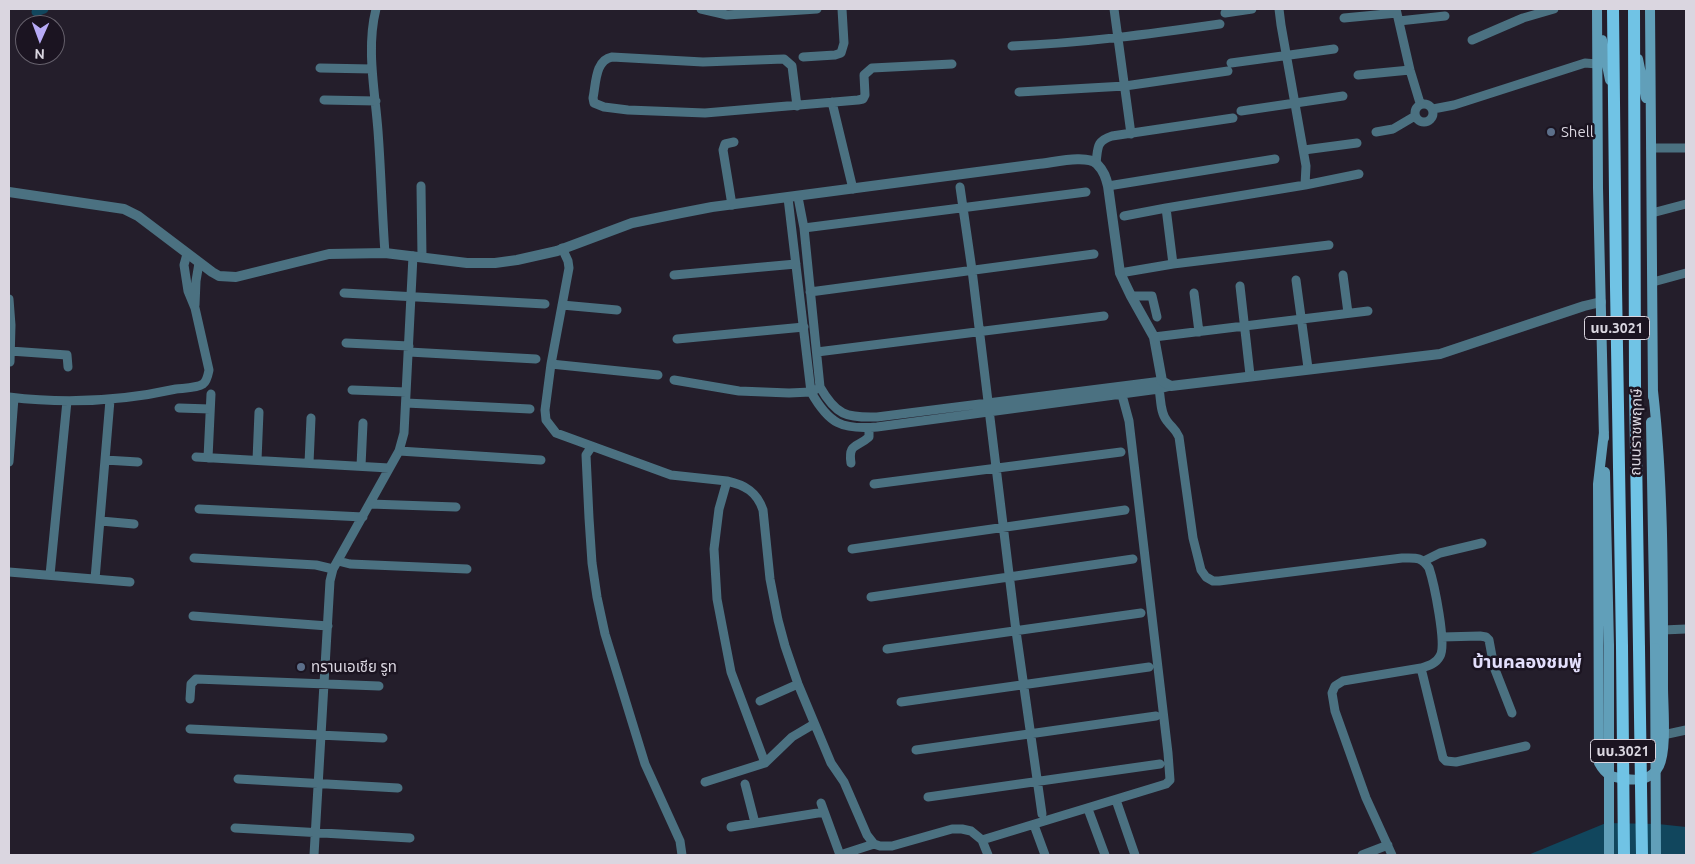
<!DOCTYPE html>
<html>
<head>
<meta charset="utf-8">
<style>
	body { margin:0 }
	#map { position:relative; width:1695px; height:864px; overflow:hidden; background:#241e2b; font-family:Ubuntu,sans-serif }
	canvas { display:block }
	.frame { position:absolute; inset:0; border:10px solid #dad6e0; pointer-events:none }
	.north { position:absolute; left:15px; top:15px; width:50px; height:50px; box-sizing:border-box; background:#1b1421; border:1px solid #67626d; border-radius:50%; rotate:182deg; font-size:14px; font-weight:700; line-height:20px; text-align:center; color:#dad6e0 }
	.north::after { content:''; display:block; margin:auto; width:18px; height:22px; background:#b8abf7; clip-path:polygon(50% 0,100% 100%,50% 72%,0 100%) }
</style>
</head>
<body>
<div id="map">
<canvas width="1695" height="864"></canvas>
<div class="frame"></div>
<div class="north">N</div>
</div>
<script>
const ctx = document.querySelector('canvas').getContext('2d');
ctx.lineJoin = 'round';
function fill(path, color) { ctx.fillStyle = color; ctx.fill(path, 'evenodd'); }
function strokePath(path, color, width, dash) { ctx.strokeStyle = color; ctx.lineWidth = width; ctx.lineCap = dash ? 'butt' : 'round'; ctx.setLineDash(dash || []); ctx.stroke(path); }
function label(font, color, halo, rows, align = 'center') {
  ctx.font = font + ' Ubuntu,"Noto Sans Thai",sans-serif'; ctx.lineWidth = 5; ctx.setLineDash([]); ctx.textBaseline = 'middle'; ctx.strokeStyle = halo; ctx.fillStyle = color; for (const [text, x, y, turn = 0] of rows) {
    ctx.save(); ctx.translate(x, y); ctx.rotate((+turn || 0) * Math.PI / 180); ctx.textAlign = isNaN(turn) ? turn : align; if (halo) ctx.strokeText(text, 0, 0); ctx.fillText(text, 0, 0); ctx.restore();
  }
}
fill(new Path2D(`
	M1606,823L1658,824L1686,827V855H1528Z`), '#11465d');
strokePath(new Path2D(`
	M36,12L44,9`), '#11465d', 9);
strokePath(new Path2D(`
	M376,9C366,48 375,91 378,131C381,171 382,212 385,253
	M701,9L727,15L817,9
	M1114,9L1131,134
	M1279,9L1281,25L1306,166L1305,185
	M1396,9L1410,70L1420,103
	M1225,13L1252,9
	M1344,18L1397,13
	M1399,21L1445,16
	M1472,40L1523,18L1554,9
	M1012,46C1083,43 1150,34 1220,24
	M803,57L835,55L841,53L844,43L842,9
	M1231,63L1334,49
	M320,68L372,69
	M1358,75L1410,70
	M1019,92L1125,86L1228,71
	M324,100L376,101
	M832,102L853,189
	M1415 113a9 9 0 1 1 18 0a9 9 0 1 1-18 0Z
	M797,106L792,66L784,59L703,62L612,57C595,60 596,84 593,98L594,103L604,107L628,110L705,113L858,100L863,99L865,95L864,75L872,68L952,64
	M1433,109L1454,105L1585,63L1597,64
	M1241,111L1343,96
	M1376,132L1393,129L1415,116
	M1651,148H1686
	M1304,150L1357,143
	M1096,163C1098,148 1096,141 1112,136L1233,118
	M421,186L422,257
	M1108,186L1275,159
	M960,187L972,270L1016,631L1042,814
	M798,197L804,228L820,387C836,415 846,418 877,417L1162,381
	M788,198L811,392C829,424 842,430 877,427L1159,389L1157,382
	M732,205L723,150L725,144L734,142
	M1652,213L1686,204
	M1124,216L1166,208
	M804,228L1086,192
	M562,248L568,261L569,268L551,364L545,410L546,420L556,433L671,475L727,481C745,485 757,492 763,510L770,579L778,620L785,646L798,684L831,763L844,782L867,835L874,844L880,846H892L952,829H962L971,831L982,840L988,855
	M1173,264L1166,208L1305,185L1359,174
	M1120,273L1173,264L1329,245
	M674,275L796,264
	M1343,275L1348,313
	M1296,280L1308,368
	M1653,282L1686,273
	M1240,286L1250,375
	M810,292L1094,254
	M344,293L545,304
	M1194,293L1199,332
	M1131,296H1152L1157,317
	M9,299L11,325L10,362
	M195,305L196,281L199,263
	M562,305L617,310
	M1154,337L1368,311
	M677,339L804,327
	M346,343L409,346
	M10,351L67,355L68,367
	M409,352L536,359
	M817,352L1104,316
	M551,364L658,375
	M674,380L739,391L789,393L811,392L815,390
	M1171,386L1159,389C1161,399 1160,413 1167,421C1172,428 1175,428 1179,437L1193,538L1201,570L1206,577L1213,581H1219L1402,558C1415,558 1421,556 1429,568C1434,583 1447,645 1440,656C1436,664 1428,666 1421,668L1343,681L1335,686L1332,693L1335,711L1366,798L1392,855
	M352,390L406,392
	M9,397C65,404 122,401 176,389C184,388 197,388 203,384C207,381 208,375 209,370L195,308L188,291L184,265L187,254
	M406,403L530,409
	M179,408L210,409
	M592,446L586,455L589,518L592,563L597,597L605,634L645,764L680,841L682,855
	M399,451L541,460
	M196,457L389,468
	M208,458L211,394
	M105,460L138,462
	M257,460L259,412
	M9,462L14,398
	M309,463L311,418
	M851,463C848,443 857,448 869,437V428
	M361,466L363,423
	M727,481L719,509L714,549L717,599L731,672L765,763
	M874,484L1121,452
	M370,504L456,507
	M199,509L363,517
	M101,521L134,524
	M852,549L1125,510
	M194,558L316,565L333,569
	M338,561L350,564L467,569
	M1424,561L1440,553L1482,543
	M9,572L130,582
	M50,575L67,401
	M95,579L110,400
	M871,597L1133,559
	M193,616L328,626
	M1663,630L1686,629
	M1442,637L1480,636L1486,637L1489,640L1494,667L1512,713
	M887,649L1141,613
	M1421,668L1443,758L1446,761L1456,762L1526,746
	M190,699L191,684L196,679L379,686
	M760,701L798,684
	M901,702L1149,667
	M190,729L383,738
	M1663,735L1686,730
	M916,750L1156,716
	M238,779L398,788
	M705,782L765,763L792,737L814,724
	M745,784L755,823
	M928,797L1160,764
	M1116,800L1135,855
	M821,803L840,855
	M1088,809L1105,855
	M1034,825L1045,855
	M731,827L824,812
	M235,828L410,838
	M982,840L1166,784L1170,780L1168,753L1129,421L1122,395L1123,386
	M314,855L330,581L333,569L399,451L404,433L413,256
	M840,855L874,844
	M1362,855L1388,845`), '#4b7181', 9);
strokePath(new Path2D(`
	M9,192L124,209L138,216L212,272L219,276L236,277L329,254L385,253L467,263H495L517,260L557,251L632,223L681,213L712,207L1038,164C1052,163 1087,154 1097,164C1104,171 1106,178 1108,186L1120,273L1131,296L1154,337L1162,381L1171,386L1440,354L1584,306L1601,302`), '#4b7181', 10);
strokePath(new Path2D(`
	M1597,9L1598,188L1604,438
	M1650,9L1653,397
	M1602,40L1610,80
	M1638,59L1646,98
	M1651,422L1655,648
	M1604,432L1598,484L1599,763C1606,776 1612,777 1626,779C1640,781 1652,779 1659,766C1667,750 1663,706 1663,687C1663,589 1664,489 1653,391
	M1605,472L1609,646`), '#619fb9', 10);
strokePath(new Path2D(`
	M1613,9L1616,287L1622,647
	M1634,9L1635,386L1639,648`), '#70c3e5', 12);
strokePath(new Path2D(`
	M1609,646V855
	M1655,648L1656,855`), '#619fb9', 10);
strokePath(new Path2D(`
	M1622,647L1624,855
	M1639,648L1642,855`), '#70c3e5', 12);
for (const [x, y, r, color] of [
	[1551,132,5,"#5c6f8a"],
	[301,667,5,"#5c6f8a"]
]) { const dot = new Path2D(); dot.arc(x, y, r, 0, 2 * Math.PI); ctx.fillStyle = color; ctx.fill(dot); strokePath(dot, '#1b1421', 2); }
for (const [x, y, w] of [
	[1617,328,65],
	[1623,751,65]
]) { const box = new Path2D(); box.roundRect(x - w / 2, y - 11.5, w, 23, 4); ctx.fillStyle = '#1b1421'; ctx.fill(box); strokePath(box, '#dad6e0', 1); }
label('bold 14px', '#dad6e0', null, [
	["นบ.3021",1617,328],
	["นบ.3021",1623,751]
]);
label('15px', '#dad6e0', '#1b1421', [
	["Shell",1561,132],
	["ทรานเอเชีย รูท",311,667]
], 'left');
label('15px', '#dad6e0', '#1b1421', [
	["ถนนราชพฤกษ์",1636,432,-89]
]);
label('bold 18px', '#e3dffc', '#1b1421', [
	["บ้านคลองชมพู่",1527,662]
]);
</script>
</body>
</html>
